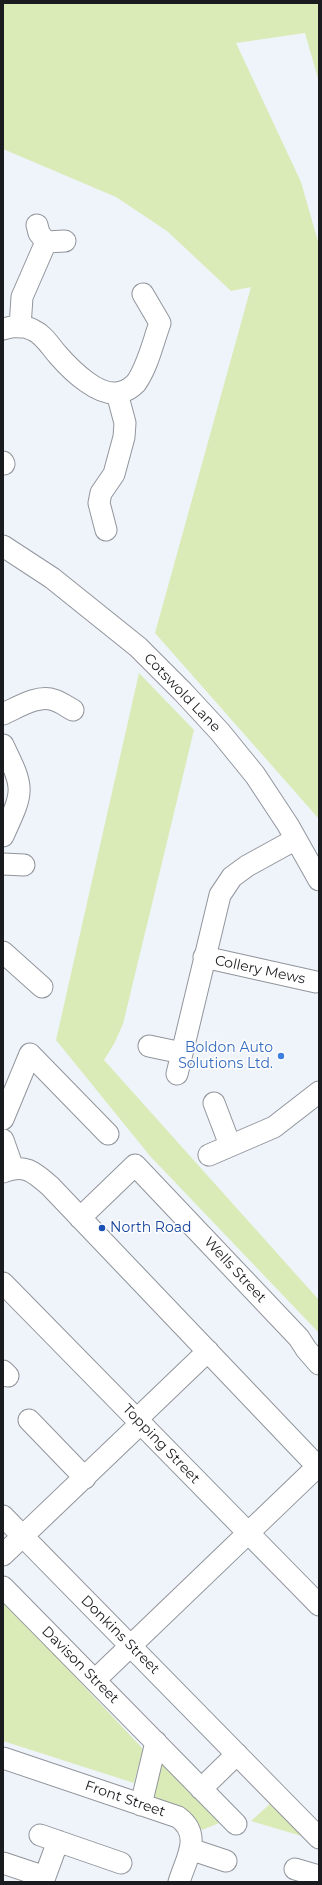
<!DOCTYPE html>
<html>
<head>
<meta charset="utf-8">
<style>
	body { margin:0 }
	#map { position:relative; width:322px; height:1885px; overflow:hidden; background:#eff3fa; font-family:Montserrat,sans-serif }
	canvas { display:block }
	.frame { position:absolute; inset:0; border:4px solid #1a1b1e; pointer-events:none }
</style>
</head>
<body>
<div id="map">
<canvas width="322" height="1885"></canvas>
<div class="frame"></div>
</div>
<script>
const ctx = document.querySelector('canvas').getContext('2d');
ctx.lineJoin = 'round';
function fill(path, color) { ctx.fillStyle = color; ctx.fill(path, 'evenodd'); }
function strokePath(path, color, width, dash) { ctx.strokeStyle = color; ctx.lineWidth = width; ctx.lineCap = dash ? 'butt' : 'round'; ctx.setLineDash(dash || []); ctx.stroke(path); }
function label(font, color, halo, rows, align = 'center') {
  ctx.font = font + ' Montserrat,sans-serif'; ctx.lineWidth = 3; ctx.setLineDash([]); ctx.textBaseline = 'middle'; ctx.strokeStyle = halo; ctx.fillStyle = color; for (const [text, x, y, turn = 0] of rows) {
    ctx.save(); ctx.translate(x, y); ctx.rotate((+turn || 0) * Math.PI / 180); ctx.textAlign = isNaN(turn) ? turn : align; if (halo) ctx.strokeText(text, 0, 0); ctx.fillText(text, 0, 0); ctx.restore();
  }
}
fill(new Path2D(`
	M3,3H319V82L305,33L236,43L301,182L319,245V819L155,633L251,287L231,291L167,231L116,197L3,149Z
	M139,673L194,730L123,1024L114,1044L104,1060L319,1300V1333L150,1156L56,1040Z
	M3,1600L143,1749L134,1783L3,1741Z
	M161,1760L219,1823L202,1830C198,1825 195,1818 190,1814C178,1806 159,1806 150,1795Z
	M271,1803L305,1837L251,1821Z`), '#dbebb7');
const minor = new Path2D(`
	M37,225L39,233L46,242L65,241
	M20,327L22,297L46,242
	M3,329C13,326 23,325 33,330C44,335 50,346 58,355C71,370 100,399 121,392C126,391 132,387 136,383C148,366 153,342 160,323L143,294
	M3,462L4,464
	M106,530L99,503L101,493L114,474L124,437L125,423L117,393
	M3,546L52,578L138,647L183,692L220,732L255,775L288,825L319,880
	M3,714C17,708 38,694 54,700C61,702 67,707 73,710
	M3,745C25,790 24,790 3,836
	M3,864L24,865
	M3,952L42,987
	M204,957L316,982
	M149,1046L182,1053
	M177,1074L220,895L232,877L247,866L296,839
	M214,1103L230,1145
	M3,1119L30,1054L108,1134
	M3,1140L13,1168
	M209,1155L274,1127L319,1092
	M3,1172C24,1163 34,1172 50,1186L319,1468
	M80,1218L135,1165L299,1338L306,1349L319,1364
	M3,1283L319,1605
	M3,1371L8,1376
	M29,1420L85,1478
	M136,1420L208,1351
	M3,1516L319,1838
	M3,1555L140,1424
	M3,1587L236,1824
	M95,1680L319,1465
	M3,1758L178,1817C203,1835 186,1859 179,1882
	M201,1789L237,1754
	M141,1805L156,1742
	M40,1835L121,1863
	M190,1849L226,1861
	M3,1863L45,1877
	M295,1869L319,1876
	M43,1882L58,1841`);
strokePath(minor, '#91959c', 23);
strokePath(minor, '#fff', 21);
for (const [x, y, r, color] of [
	[281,1056,4,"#3f7fe0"],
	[102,1228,4,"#1a4fb4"]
]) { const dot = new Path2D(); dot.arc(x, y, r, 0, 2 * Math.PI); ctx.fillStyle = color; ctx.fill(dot); strokePath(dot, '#fff', 1.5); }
label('14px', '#1a1b1e', '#fff', [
	["Cotswold Lane",182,693,46],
	["Collery Mews",260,970,12],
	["Wells Street",235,1270,47],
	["Topping Street",161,1444,46],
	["Donkins Street",120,1635,45],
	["Davison Street",80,1665,45],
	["Front Street",125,1799,19]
]);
label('14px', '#366cbe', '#fff', [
	["Boldon Auto",273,1048],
	["Solutions Ltd.",273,1064]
], 'right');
label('14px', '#164399', '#fff', [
	["North Road",110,1228]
], 'left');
</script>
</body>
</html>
